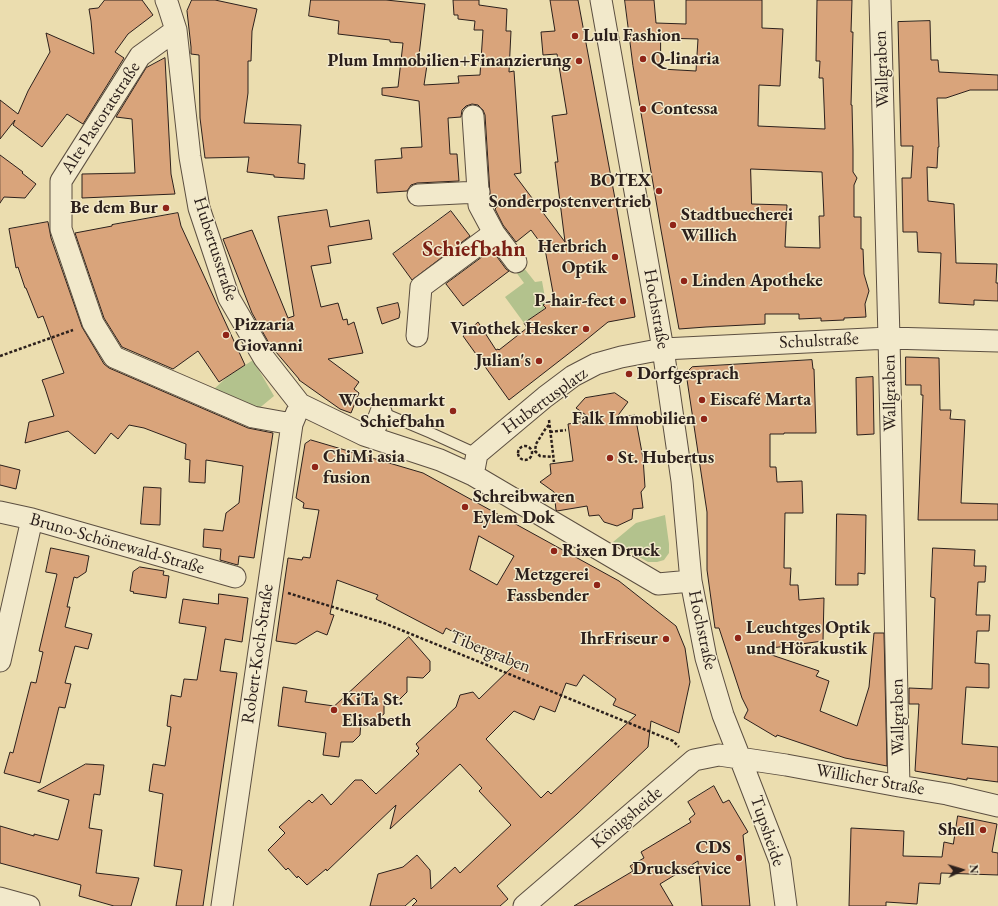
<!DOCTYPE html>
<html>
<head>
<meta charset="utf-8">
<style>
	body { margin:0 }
	#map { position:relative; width:998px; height:906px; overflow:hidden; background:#ebddaf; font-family:"EB Garamond",serif }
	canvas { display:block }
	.north { position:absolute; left:942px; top:850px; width:40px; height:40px; -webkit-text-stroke:3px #f2e9cb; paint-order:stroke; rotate:86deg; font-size:11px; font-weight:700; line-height:16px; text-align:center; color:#2c201c }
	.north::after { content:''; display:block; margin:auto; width:14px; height:18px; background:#2c201c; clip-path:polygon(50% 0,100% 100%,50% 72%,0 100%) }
</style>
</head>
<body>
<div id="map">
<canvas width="998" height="906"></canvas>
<div class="north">N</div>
</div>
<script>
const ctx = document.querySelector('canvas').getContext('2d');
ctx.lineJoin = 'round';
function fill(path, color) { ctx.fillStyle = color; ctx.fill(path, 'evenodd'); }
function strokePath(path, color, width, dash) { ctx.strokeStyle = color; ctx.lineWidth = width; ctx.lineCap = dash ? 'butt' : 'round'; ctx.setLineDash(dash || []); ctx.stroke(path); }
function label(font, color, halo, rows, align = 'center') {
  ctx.font = font + ' "EB Garamond",serif'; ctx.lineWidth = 3; ctx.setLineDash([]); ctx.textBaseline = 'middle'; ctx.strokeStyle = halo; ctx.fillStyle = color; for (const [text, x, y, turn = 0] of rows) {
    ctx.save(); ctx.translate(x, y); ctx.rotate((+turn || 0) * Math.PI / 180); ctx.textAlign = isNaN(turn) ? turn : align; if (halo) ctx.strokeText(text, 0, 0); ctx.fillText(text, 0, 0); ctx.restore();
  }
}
fill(new Path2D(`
	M520,263L535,282L542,281L546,303L543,305L545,308L524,323L505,297L524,283L513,268Z
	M253,360L274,396L257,410L213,390L227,377Z
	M665,515L669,544V553L664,560L657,562H648L613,542L636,523Z`), '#b3c28d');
const building = new Path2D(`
	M105,0H142L153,15L128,34L115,52L124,58L83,124L67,114L42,147L13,125L15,120L0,139V100L18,114L28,91L50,52L46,33L94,54L91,21L89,9L98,8Z
	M192,0H215L257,9L252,31L251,61H248V93L244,123L301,125L298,163L305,164L304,179L274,177V175L247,172L249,157L205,158L200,118L199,55L191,54V47L187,11Z
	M311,0H386L425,4L418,64L427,65L424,85L459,83L458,76L480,75L483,30H474L475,21L458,19V15H454L453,0H479V5L507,9L506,31H511L509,72L514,71L521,173L514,174L565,242L555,162H558L552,116L567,114L557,54L543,55L541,32L555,31L550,0H578L616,204L635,317L608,322L581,344L509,400L463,336L478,322L496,350L498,349L499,350L527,328L524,323L546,308L543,305L554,298L545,249L531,230L516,242L503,225L495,209L499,205L490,194L485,115L483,110L478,105L472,104L466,106L462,110L461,117L448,118L450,154H457L459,181L417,183L411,185L407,191L377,193L375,160L402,158L401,148L422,147L419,101L382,95V88L398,87L403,43L390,42V40L338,34L339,21L309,16Z
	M625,0H654L656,23L686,24V0H762V28L783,29L780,86L759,85L758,126L825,129L823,78H819L820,61H816L817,0H852L851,32H853L851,105H852L853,150V172L857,178L854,185V217H861V249H863L864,274L869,291L865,304L866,317L844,318V320L821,321V318L799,319V314H765V324L706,327L679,329L661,230L633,66ZM661,38L698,39L696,71L661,69ZM751,169L822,172L824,216H819L820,248L785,247L787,205L752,204Z
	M930,21L931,60H938L939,72L998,75V90H970L946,98H937L939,147H938L937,168L927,167L928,201L954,204L956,263L997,264L996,283H998V301L974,300V305L939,303L941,253L918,252L917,232H903L902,178H911L913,146H901L898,22Z
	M165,58L171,174L175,194L82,198V174L135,173L132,119L116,117L146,68Z
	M0,155L23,172L22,173L36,184L25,198L4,197L0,203Z
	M327,210L330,227L369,220L372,239L328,246L331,263L311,266L321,307L338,303L343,320L347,319L348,325L354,322L363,353L328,359L359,382L354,389L359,393L351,413L340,409L299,380V379L270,345L252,313L223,239L252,230L288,318L294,316L278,217Z
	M451,211L470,236L412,280L393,254Z
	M178,213L181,226L245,365L219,382L198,351L173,369L122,347L104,318L75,233L112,226V225Z
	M48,222L51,238L82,327L104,364L109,368L248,428L273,433L254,558L239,556L238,565L234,564L220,560L221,549L203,547L204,529L223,531L226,513L239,503L243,466L206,460L205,483L189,482L190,460L185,459L186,444L144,428L129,425L118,439L111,433L95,454L68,431L25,443L29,422L54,416L45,388L42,380L64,373L43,316L38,318L26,288H25L18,267L16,268L9,229Z
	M492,250L506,269L509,271L463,306L446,284Z
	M398,303L400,312L399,318L382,324L377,308Z
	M906,357L939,358L940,410H951L950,419L965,420L961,503L998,504V520H918L923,395H921V385H906Z
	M812,360L813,369H814L816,433H784V434H770V467H776L777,482L802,481L803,513H785L784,568H791L790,585H798L799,600L824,598L823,641L757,650L819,671L816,676L829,681L820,711L857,726L869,687L874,633H884L887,766L845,758L777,735L776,737L744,718L748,710L742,698L719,628H715L707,570V512L686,373L692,367Z
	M873,377L874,434L857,435L856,378Z
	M615,393L628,402L616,418L635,415L643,458L645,487L641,492L643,508L633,509L632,519L617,526L604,522L599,515L589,516L587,506L557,511L556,510L554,492L540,482L551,474L550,464L573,461L568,424L593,420L576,408L585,398Z
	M311,440L423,473L619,581L676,626L685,648L690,682L679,733L651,721L648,747L577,814L497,886L508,899L500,906H412L417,901L414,898L405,906H370L378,874L403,867L417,855L430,870L431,889L455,867L460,873L511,825L479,791L482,788L460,764L390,829L396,805L327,871L326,869L307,885L298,876L297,878L288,868L286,870L268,850L285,833L279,827L309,800L312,803L322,794L331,805L355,780H362L376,794L419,754L416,751L419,748L416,744L456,707L460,695L473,692L479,699L514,665L489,654L490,652L446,628L443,634L376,599L378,595L337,580L330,614L334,615L327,635L317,631L296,644L276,641L288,558L302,560L303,557L310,558L319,510L303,508L304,503L296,498L305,444ZM479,536L514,556L497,585L470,570ZM584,675L616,699L613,705L636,715L551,794L548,791L541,798L486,739L514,711L534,720L540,706L555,712L566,683L576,686Z
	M0,465L20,470L16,489L0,485Z
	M144,487L161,488L160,525L141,524Z
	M837,514L866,515L865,574L858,573V585H836Z
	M51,548L89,556L86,572L77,578L74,577L67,607H70L65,627L92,634L88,649L75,646L65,683L71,684L65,708L59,707L40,783L4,773L10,752L13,753L31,682L36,683L43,652L39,651L57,574L46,572Z
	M933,548L975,550L974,566H986L985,582H978L976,615H990L989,631H977L975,663L989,664V688L966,687L962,744L998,747V782L967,778V780L915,771L919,704H909V688L932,689L935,598L931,597Z
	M140,567L164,571L163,575L169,576L166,598L133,593L134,592L130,591L133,572Z
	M219,594L248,598L242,642L225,639L220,671L237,673L203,906H176L182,870L154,866L163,794L149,791L153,764L165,766L171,727L167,726L171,695L181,697L184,679L197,680L206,627L179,623L183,599L218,604Z
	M409,637L430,661V671L423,678L407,677V692L400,699L384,698V714L376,720H361L360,735L353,742H341L339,757L323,755L326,733L278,726L283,687L307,691L305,702L334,706Z
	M86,764L104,765L100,795L94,794L89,828L102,830L96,873L139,878L131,906H114L79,896L81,885L0,863V826L34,836V834L58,840L59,838L69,800L38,791Z
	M714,786L723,803L729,800L748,832L743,835L750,906H702L698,861L660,884L673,906H574L633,871L630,866L644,858L641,852L691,822L689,819L695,814L688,802Z
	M958,816L997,824L992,852L998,853V875L941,873L940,884L919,883L917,904L886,902V906H849L851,828L904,831L903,856L942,857L944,842L953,844Z`);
fill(building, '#d9a47b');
strokePath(building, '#2c201c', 1);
const service = new Path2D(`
	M381,412L431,433L477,454`);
const minor = new Path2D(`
	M166,0L168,5L176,30L190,157L199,208L229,298L264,358L300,404L364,435L440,460L473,475L658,584L691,581
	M601,0L663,349L682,481L691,581L706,658L723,715L740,758L780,861L786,906
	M880,0L889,338L899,786
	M176,30L140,56L61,181V229L93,323L114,357L253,417L292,424
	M473,116L479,205L494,233L516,262
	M418,195L479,192
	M417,336L421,287L494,233
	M364,435L375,428L381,412
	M473,475L477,454L545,397L573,376L596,364L621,357L663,349L889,338L998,341
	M0,512L32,519L235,577
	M0,661L32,519
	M0,898L29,906
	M222,906L292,424L297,412
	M524,906L694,760L719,755L786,765L899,786L947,794L998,806`);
strokePath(service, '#5c4f41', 12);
strokePath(minor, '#5c4f41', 23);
strokePath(new Path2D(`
	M0,356L73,330
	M549,420L554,462
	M549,425L546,428L536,444L535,451L540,456L553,457
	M550,432L566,430
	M518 453a7 7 0 1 1 14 0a7 7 0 1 1-14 0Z
	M288,593L384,623L673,741L679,747`), '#2c201c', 2.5, [3, 2]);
strokePath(service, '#f2e9cb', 10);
strokePath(minor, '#f2e9cb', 21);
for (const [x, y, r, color] of [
	[575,36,4,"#8f2418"],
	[643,59,4,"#8f2418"],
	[579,61,4,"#8f2418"],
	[643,109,4,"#8f2418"],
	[659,191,4,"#8f2418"],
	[166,208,4,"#8f2418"],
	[673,225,4,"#8f2418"],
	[615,257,4,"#8f2418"],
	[684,281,4,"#8f2418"],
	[623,301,4,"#8f2418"],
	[586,329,4,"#8f2418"],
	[226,335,4,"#8f2418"],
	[539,361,4,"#8f2418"],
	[629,374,4,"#8f2418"],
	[702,400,4,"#8f2418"],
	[453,411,4,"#8f2418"],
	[704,419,4,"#8f2418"],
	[610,458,4,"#8f2418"],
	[315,467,4,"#8f2418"],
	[465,507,4,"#8f2418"],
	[554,551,4,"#8f2418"],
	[597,585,4,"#8f2418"],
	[738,638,4,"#8f2418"],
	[666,639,4,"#8f2418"],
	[334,710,4,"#8f2418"],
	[983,830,4,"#8f2418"],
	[739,858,4,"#8f2418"]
]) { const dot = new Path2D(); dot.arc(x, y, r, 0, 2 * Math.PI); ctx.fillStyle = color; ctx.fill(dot); strokePath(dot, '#f2e9cb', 1.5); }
label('bold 18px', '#2c201c', '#f2e9cb', [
	["Lulu Fashion",583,36],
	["Q-linaria",651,59],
	["Plum Immobilien+Finanzierung",571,61,"right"],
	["Contessa",651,109],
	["BOTEX",651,181,"right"],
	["Sonderpostenvertrieb",651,202,"right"],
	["Be dem Bur",158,208,"right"],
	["Stadtbuecherei",681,215],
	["Willich",681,236],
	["Herbrich",607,247,"right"],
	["Optik",607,268,"right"],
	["Linden Apotheke",692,281],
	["P-hair-fect",615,301,"right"],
	["Pizzaria",234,325],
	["Giovanni",234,346],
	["Vinothek Hesker",578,329,"right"],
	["Julian's",531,361,"right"],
	["Dorfgesprach",637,374],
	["Eiscafé Marta",710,400],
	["Wochenmarkt",445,401,"right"],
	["Schiefbahn",445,422,"right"],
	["Falk Immobilien",696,419,"right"],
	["ChiMi asia",323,457],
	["fusion",323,478],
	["St. Hubertus",618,458],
	["Schreibwaren",473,497],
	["Eylem Dok",473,518],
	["Rixen Druck",562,551],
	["Metzgerei",589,575,"right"],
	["Fassbender",589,596,"right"],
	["Leuchtges Optik",746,628],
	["und Hörakustik",746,649],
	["IhrFriseur",658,639,"right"],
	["KiTa St.",342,700],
	["Elisabeth",342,721],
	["Shell",975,830,"right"],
	["CDS",731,848,"right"],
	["Druckservice",731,869,"right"]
], 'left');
label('18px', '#2c201c', '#f2e9cb', [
	["Wallgraben",882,69,-92],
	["Alte Pastoratstraße",101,118,-57],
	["Hubertusstraße",215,249,72],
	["Hochstraße",656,309,80],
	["Schulstraße",819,341,-3],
	["Wallgraben",890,393,-91],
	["Hubertusplatz",545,401,-36],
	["Bruno-Schönewald-Straße",117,544,16],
	["Hochstraße",702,630,78],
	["Tibergraben",490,652,22],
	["Robert-Koch-Straße",258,654,-82],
	["Wallgraben",898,717,-91],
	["Willicher Straße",870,780,10],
	["Königsheide",627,818,-40],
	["Tupsheide",767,831,71]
]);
label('bold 22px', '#7a1f14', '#f2e9cb', [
	["Schiefbahn",474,250]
]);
</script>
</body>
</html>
